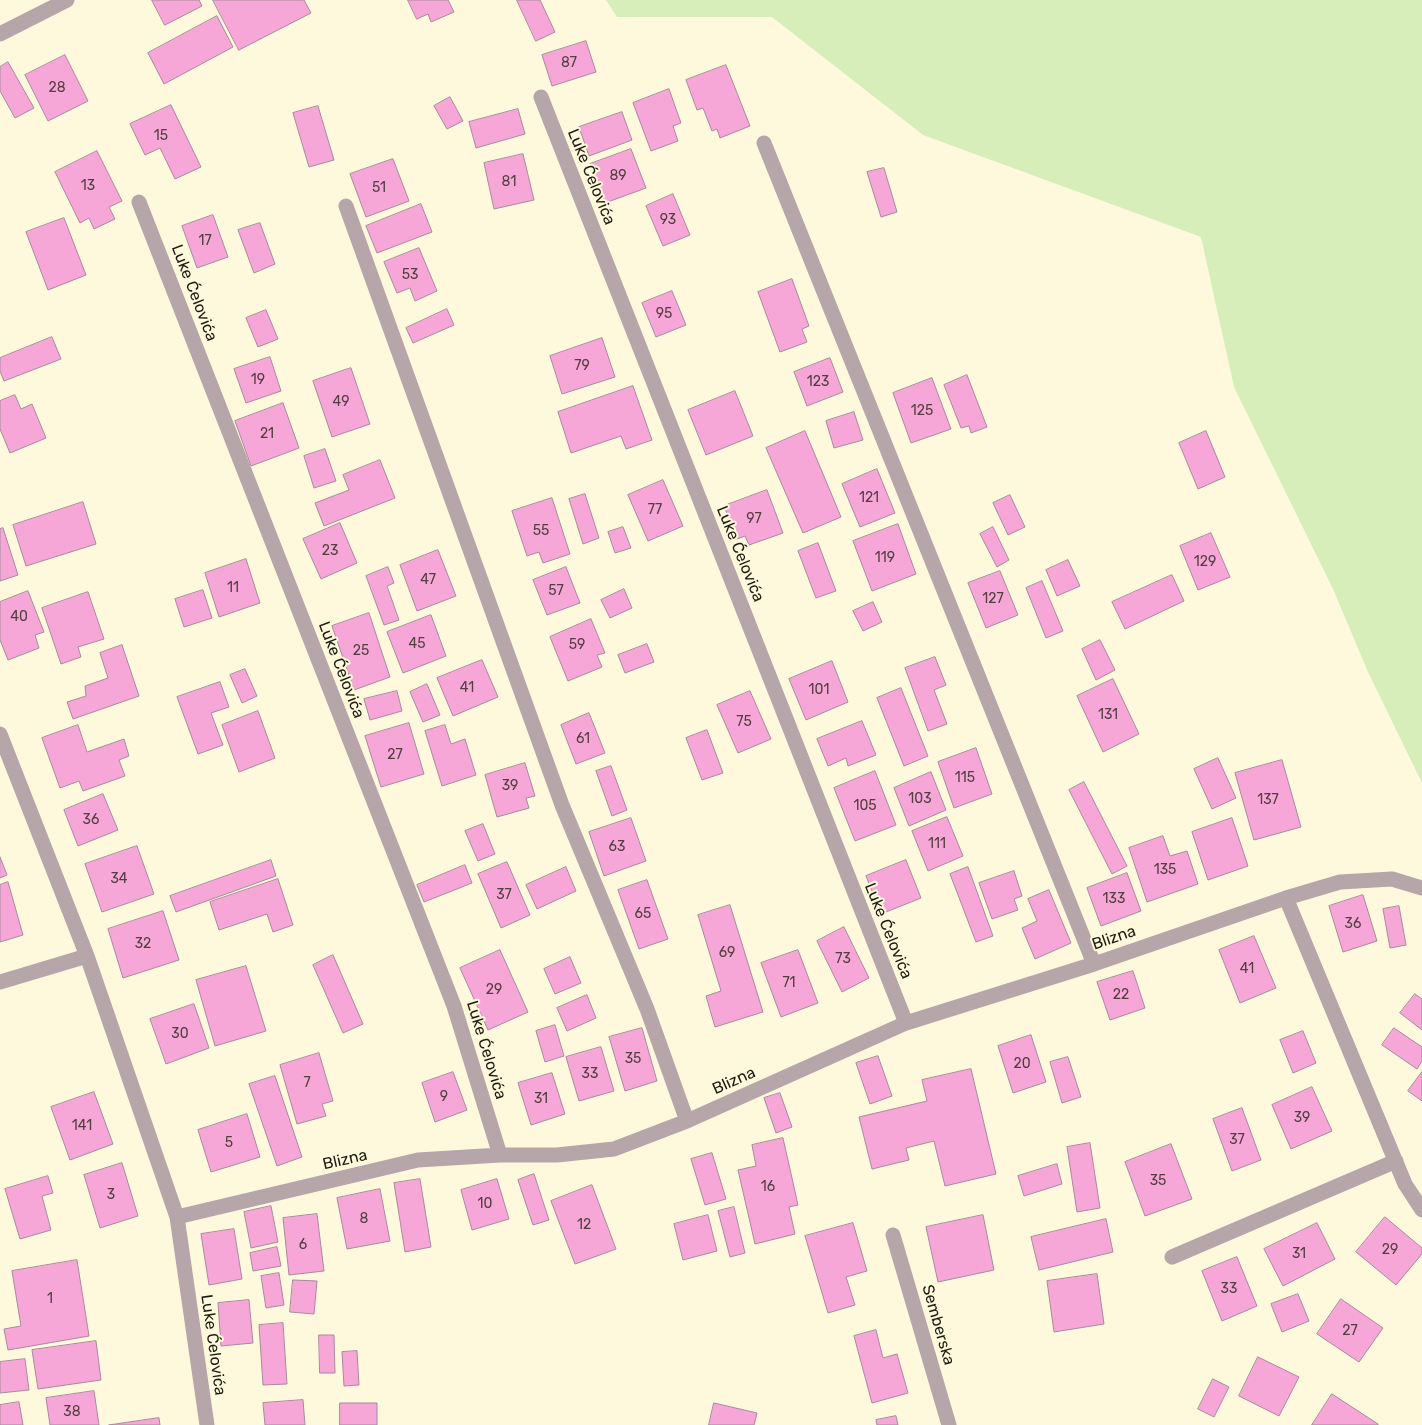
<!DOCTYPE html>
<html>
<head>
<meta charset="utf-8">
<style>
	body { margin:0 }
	canvas { display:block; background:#fef9dd }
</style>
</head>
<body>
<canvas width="1422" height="1425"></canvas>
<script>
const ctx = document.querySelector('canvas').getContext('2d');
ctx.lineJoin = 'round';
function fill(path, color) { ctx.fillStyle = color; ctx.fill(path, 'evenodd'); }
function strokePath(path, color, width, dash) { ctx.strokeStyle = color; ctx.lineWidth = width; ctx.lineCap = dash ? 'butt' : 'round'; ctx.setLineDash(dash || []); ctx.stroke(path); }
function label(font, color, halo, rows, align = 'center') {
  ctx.font = font + ' Rubik,sans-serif'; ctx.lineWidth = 4; ctx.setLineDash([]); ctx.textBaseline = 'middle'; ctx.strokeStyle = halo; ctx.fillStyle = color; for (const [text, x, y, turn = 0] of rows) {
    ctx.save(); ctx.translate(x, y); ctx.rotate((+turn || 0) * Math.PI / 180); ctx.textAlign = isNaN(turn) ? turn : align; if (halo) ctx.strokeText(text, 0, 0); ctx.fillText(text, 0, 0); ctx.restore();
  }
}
fill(new Path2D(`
	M606,0H1422V783L1368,672L1333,589L1234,387L1201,237L923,135L772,17H617Z`), '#d7eebb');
const building = new Path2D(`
	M152,0H199L202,6L165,25Z
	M213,0H304L311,13L239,50Z
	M408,0H448L454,12L431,22L428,14L417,19Z
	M517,0H540L555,32L536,41Z
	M217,16L233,47L164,84L148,53Z
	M586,41L596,72L552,86L542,55Z
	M65,55L88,101L48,121L25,75Z
	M8,62L34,108L15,118L0,91V67Z
	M726,65L750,126L720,138L717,129L712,131L703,108L697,110L686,80Z
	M669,89L681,123L673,126L678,141L651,151L633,103Z
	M450,97L463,121L447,129L434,106Z
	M171,105L201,167L175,179L160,148L145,155L130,124Z
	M318,106L334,160L309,167L293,113Z
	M518,109L525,134L476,148L469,122Z
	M622,112L632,140L589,156L579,127Z
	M631,149L646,188L605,203L590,164Z
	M97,151L122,201L109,207L115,219L94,229L89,218L80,223L55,172Z
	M523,154L534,200L494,209L484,163Z
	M393,159L409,201L366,217L350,174Z
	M884,168L897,212L881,217L867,172Z
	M673,194L690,235L663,246L646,206Z
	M421,204L432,232L377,253L366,226Z
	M213,215L228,257L197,268L182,226Z
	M64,218L86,275L48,290L26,232Z
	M260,223L275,264L254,273L238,230Z
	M419,248L437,291L415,301L410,288L397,293L384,262Z
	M792,279L809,326L802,329L807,342L780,352L758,292Z
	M672,291L686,325L656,337L642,303Z
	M447,309L454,325L413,343L406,328Z
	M266,310L278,339L258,347L246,318Z
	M52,337L61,359L4,381L0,371V358Z
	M602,338L615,377L562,394L550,356Z
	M270,357L281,391L246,403L234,369Z
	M830,358L843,392L807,406L794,372Z
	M351,368L370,424L332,437L313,381Z
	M967,375L987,427L971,433L969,426L961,428L944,385Z
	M932,378L951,429L911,443L893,393Z
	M633,386L652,440L626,449L621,436L571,453L558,412Z
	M735,391L753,436L706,455L688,410Z
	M15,395L21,409L32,404L46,438L10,453L0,429V401Z
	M283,403L299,448L251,466L235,421Z
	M854,412L863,440L834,448L826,421Z
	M805,431L841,517L803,533L766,448Z
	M1206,431L1225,477L1198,489L1179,443Z
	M325,449L336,481L314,488L304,456Z
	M380,460L395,498L324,526L315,503L349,490L343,475Z
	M877,469L895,513L860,527L842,484Z
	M663,480L683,526L648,541L628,495Z
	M767,490L783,533L749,545L745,536L737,539L724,506Z
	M585,494L599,538L583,544L569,499Z
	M1010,495L1025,527L1008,535L993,503Z
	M552,498L570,554L543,563L539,552L527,556L512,511Z
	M83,502L96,544L26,566L13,525Z
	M340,523L357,563L321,579L303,539Z
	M898,524L916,574L872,591L853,541Z
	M623,527L631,548L615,553L608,532Z
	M993,527L1009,560L997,567L980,534Z
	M3,528L18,575L0,581V529Z
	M1211,533L1230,577L1198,590L1180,546Z
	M818,543L836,591L816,598L798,551Z
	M438,550L456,596L417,611L400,565Z
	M246,559L260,603L219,617L205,573Z
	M1068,560L1080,586L1057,596L1046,570Z
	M388,567L394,583L387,586L399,620L384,625L366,576Z
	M566,567L580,603L547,615L533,580Z
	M1000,571L1018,615L986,628L968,583Z
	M1172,575L1184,601L1125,629L1112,602Z
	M1042,581L1063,631L1046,638L1026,588Z
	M624,589L632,608L610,618L601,600Z
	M203,590L212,618L184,627L175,599Z
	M28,591L44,632L35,635L39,648L8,660L0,640V602Z
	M88,592L104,639L78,647L81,657L61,664L42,608Z
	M873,602L882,622L863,631L853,611Z
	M369,613L390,677L354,690L332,626Z
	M431,615L446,656L403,673L387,632Z
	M591,619L605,653L597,655L602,667L568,681L550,637Z
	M1100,640L1115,670L1096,680L1082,649Z
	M647,644L654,662L625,673L618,655Z
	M122,645L139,696L73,719L67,702L86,696L85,686L108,678L100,653Z
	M935,657L946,685L934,690L947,724L928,731L905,668Z
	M482,660L498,697L453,716L437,678Z
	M832,661L848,702L806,720L789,679Z
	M245,669L257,696L242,703L230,675Z
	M1113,679L1139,734L1103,752L1077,696Z
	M220,682L229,707L211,713L223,745L198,754L177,697Z
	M427,684L440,715L423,722L410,692Z
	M901,688L928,756L904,766L877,698Z
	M397,691L402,711L370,720L364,699Z
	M750,691L771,739L738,753L717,705Z
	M258,711L275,758L239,772L222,725Z
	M589,713L605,753L576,764L561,725Z
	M862,721L876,755L848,766L846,758L828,766L817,739Z
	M409,723L424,774L381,787L365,736Z
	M78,725L87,752L124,739L129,756L119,760L125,776L83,791L79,781L60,788L42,738Z
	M445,725L451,744L465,739L476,775L442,786L425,731Z
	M707,730L723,773L702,780L686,738Z
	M976,748L992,794L954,808L938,762Z
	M1218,758L1236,798L1212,809L1194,769Z
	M1282,760L1301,827L1254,840L1235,773Z
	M525,763L535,796L526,798L529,808L497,817L485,775Z
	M611,766L627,810L612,816L596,771Z
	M875,771L896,825L855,841L834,788Z
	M931,772L946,810L909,826L894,788Z
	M1084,782L1127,866L1112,874L1069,790Z
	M103,794L118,830L78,846L64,810Z
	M947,817L963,856L928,871L912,831Z
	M631,818L646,861L604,876L589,832Z
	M1232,818L1248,866L1208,880L1192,832Z
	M483,824L495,854L478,861L465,831Z
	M1163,836L1170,856L1187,851L1198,884L1147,902L1129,848Z
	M137,846L154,894L102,912L85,864Z
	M0,857L7,875L0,878Z
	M271,860L276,876L176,912L170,896Z
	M906,860L921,898L881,914L866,876Z
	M507,862L530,915L501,928L478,874Z
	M465,865L472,883L424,902L417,885Z
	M566,867L576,891L537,909L526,885Z
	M968,867L993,936L976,942L950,874Z
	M1014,871L1022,896L1014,899L1018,910L992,919L979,883Z
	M1127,873L1141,911L1101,926L1087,888Z
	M278,879L293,925L273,932L267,914L219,930L210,902Z
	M647,880L668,939L639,949L618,890Z
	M8,882L23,935L0,942V885Z
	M1049,890L1071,943L1035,959L1022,928L1037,921L1028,899Z
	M1363,895L1377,941L1343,952L1329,906Z
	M730,905L763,1012L715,1027L706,996L721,991L698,915Z
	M1399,906L1406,945L1390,948L1383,909Z
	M163,911L179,960L123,978L108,929Z
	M844,927L869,978L842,992L817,941Z
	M1254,936L1276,988L1240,1003L1219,950Z
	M500,950L528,1012L488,1030L460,968Z
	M798,950L818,1003L781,1017L761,963Z
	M333,955L363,1024L343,1033L313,965Z
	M570,957L581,983L555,994L544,969Z
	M246,966L266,1031L215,1046L196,980Z
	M1133,971L1145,1008L1110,1020L1097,982Z
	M1415,994L1422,999V1030L1400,1013Z
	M587,995L596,1018L567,1031L557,1008Z
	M194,1004L209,1048L166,1064L150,1019Z
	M555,1025L564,1056L545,1062L536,1031Z
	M642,1028L657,1081L625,1091L609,1037Z
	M1394,1028L1422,1047V1061L1417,1069L1382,1045Z
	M1303,1031L1316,1063L1293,1073L1280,1040Z
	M1031,1035L1046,1082L1013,1093L998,1046Z
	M601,1047L614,1091L579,1101L566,1057Z
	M319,1053L333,1101L322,1104L326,1116L297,1124L280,1065Z
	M878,1056L892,1096L870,1104L856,1063Z
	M1068,1057L1081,1097L1062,1103L1050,1062Z
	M971,1069L996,1174L945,1186L934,1141L906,1148L909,1160L872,1169L859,1117L927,1101L922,1080Z
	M453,1072L467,1110L435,1122L422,1083Z
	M1422,1072V1101L1408,1091Z
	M552,1073L565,1114L531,1125L518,1083Z
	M275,1076L302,1157L277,1166L249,1084Z
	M1312,1087L1332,1131L1291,1149L1272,1105Z
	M94,1092L113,1144L70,1160L51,1107Z
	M780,1093L792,1127L776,1133L764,1098Z
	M1242,1108L1261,1160L1232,1171L1213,1119Z
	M247,1114L260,1157L211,1172L198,1130Z
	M783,1138L798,1205L789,1207L795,1234L755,1244L738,1170L756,1166L752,1145Z
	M1090,1143L1100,1208L1077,1212L1067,1147Z
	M1171,1144L1192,1199L1145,1216L1125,1162Z
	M712,1153L726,1199L705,1205L691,1159Z
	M122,1163L138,1216L100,1228L84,1175Z
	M1057,1164L1062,1184L1024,1196L1018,1176Z
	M534,1174L549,1220L533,1225L518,1180Z
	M48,1176L53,1193L42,1196L51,1230L20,1239L5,1189Z
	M420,1179L431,1247L405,1252L394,1183Z
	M497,1179L509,1219L472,1230L461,1190Z
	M592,1185L616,1249L575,1264L551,1201Z
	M380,1189L390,1241L347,1249L337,1198Z
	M271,1206L278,1242L251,1248L244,1212Z
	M734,1207L745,1253L730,1257L718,1211Z
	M317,1214L324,1271L289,1275L283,1218Z
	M708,1215L717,1251L683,1260L674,1224Z
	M983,1215L994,1270L938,1282L926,1227Z
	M1385,1217L1422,1248V1254L1396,1285L1356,1252Z
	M1106,1219L1113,1252L1039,1270L1031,1237Z
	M853,1223L867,1271L846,1277L855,1305L828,1313L805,1236Z
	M1317,1223L1335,1259L1283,1286L1264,1249Z
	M234,1229L242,1279L209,1285L201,1234Z
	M277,1247L281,1266L253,1271L250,1253Z
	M1237,1257L1257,1306L1222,1321L1202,1271Z
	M77,1260L89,1336L8,1350L4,1329L21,1326L12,1271Z
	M279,1273L284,1305L266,1308L261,1276Z
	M1097,1274L1104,1324L1054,1332L1047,1281Z
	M293,1280L317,1281L314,1314L290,1312Z
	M1298,1294L1309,1321L1282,1332L1271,1304Z
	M1341,1299L1383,1328L1359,1362L1317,1334Z
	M249,1300L253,1343L221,1346L218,1303Z
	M283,1323L287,1384L263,1385L259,1325Z
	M876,1330L883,1358L897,1354L908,1393L872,1403L854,1336Z
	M319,1335H334L335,1373H320Z
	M96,1341L101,1380L38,1389L32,1350Z
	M357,1351L359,1385L344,1386L342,1352Z
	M1258,1357L1299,1377L1279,1416L1239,1396Z
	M25,1359L29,1390L0,1393V1362Z
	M1213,1379L1229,1387L1214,1417L1198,1409Z
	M94,1391L99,1425H50L46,1398Z
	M1332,1394L1378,1424V1425H1312Z
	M303,1400L305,1425H265L263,1403Z
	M19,1402L23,1425H0V1405Z
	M340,1403H377V1425H340Z
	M714,1403L757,1413L754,1425H709Z
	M896,1416L898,1425H877L876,1420Z
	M159,1418L160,1425H109Z`);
fill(building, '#f6a7d7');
strokePath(building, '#a9899c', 1);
strokePath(new Path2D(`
	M0,34L67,0
	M541,97L906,1023
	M764,143L1094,964
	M139,202L454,1006L500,1155
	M346,206L562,805L647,1009L687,1121
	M0,734L87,956L177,1217L207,1425
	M1286,898L1405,1184L1422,1210
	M0,982L87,956
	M177,1217L418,1160L500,1155H557L614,1149L687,1121L906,1023L1094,964L1286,898L1340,882L1392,879L1422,888
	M893,1235L949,1425
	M1172,1257L1396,1161`), '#b6a5a9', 15);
label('14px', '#533e40', null, [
	["87",569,63],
	["28",57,88],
	["15",161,136],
	["89",618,176],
	["81",509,182],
	["13",88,186],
	["51",379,188],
	["93",668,220],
	["17",205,241],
	["53",410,275],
	["95",664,314],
	["79",582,366],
	["19",258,380],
	["123",818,382],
	["49",341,402],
	["125",922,411],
	["21",267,434],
	["121",869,498],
	["77",655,510],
	["97",754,519],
	["55",541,531],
	["23",330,551],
	["119",885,558],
	["129",1205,562],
	["47",428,580],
	["11",233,588],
	["57",556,591],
	["127",993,599],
	["40",19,617],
	["45",417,644],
	["59",577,645],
	["25",361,651],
	["41",467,688],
	["101",819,690],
	["131",1108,715],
	["75",744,722],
	["61",583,739],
	["27",395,755],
	["115",965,778],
	["39",510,786],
	["103",920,799],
	["137",1268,800],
	["105",865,806],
	["36",91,820],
	["111",937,844],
	["63",617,847],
	["135",1165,870],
	["34",119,879],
	["37",504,895],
	["133",1114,899],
	["65",643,914],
	["36",1353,924],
	["32",143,944],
	["69",727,953],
	["73",843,959],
	["41",1247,969],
	["71",789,983],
	["29",494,990],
	["22",1121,995],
	["30",180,1034],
	["35",633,1059],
	["20",1022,1064],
	["33",590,1074],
	["7",307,1083],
	["9",444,1097],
	["31",541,1099],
	["39",1302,1118],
	["141",82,1126],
	["37",1237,1140],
	["5",229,1143],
	["35",1158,1181],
	["16",768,1187],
	["3",111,1195],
	["10",485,1204],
	["8",364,1219],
	["12",584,1225],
	["6",303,1245],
	["29",1390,1250],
	["31",1299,1254],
	["33",1229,1289],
	["1",50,1299],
	["27",1350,1331],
	["38",72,1412]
]);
label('16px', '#1d1b0e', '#fef9dd', [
	["Luke Ćelovića",591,177,68],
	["Luke Ćelovića",194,293,69],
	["Luke Ćelovića",740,554,68],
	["Luke Ćelovića",341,670,69],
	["Luke Ćelovića",888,931,68],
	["Blizna",1114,938,-19],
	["Luke Ćelovića",486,1050,73],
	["Blizna",734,1081,-24],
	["Blizna",345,1160,-13],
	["Semberska",938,1325,74],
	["Luke Ćelovića",213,1345,82]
]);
</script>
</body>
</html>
